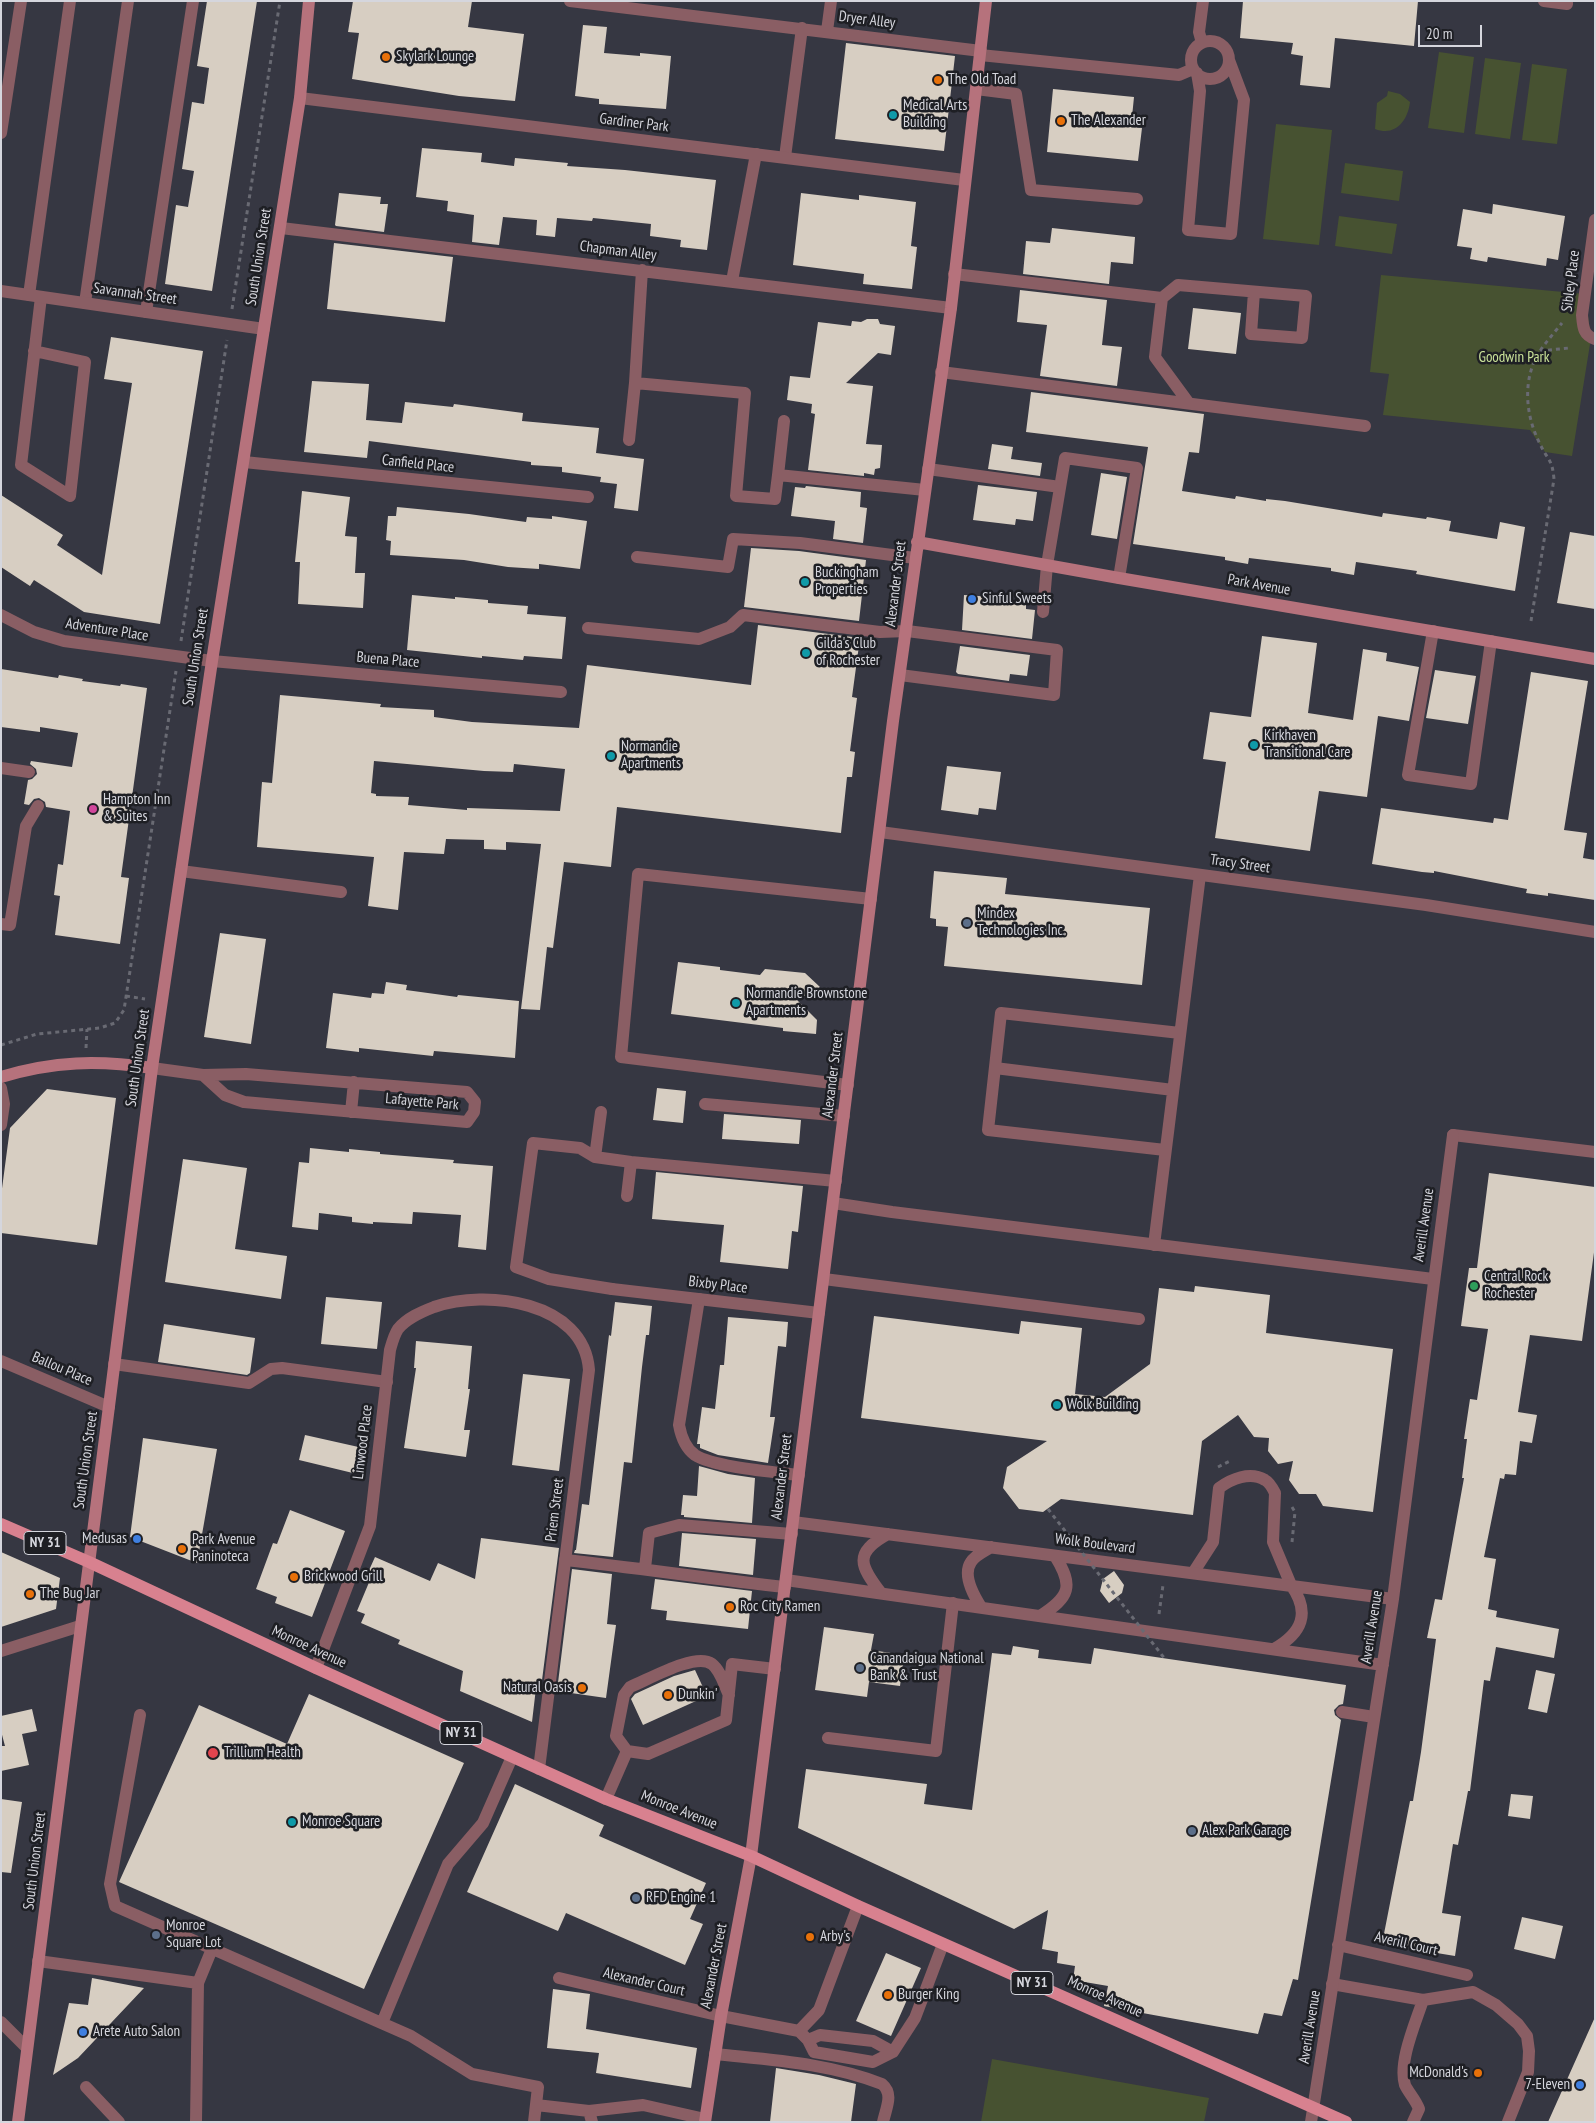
<!DOCTYPE html>
<html>
<head>
<meta charset="utf-8">
<style>
	body { margin:0 }
	#map { position:relative; width:1596px; height:2123px; overflow:hidden; background:#363742; font-family:"PT Sans Narrow",sans-serif }
	canvas { display:block }
	.frame { position:absolute; inset:0; border:2px solid #d5d6dd; pointer-events:none }
	.scale { position:absolute; left:1418px; top:25px; width:64px; height:22px; box-sizing:border-box; border:2px solid #d5d6dd; border-top:0; padding-left:6px; font-size:15px; line-height:18px; white-space:nowrap; color:#d5d6dd; -webkit-text-stroke:4px #1e1f24; paint-order:stroke }
</style>
</head>
<body>
<div id="map">
<canvas width="1596" height="2123"></canvas>
<div class="frame"></div>
<div class="scale">20 m</div>
</div>
<script>
const ctx = document.querySelector('canvas').getContext('2d');
ctx.lineJoin = 'round';
function fill(path, color) { ctx.fillStyle = color; ctx.fill(path, 'evenodd'); }
function strokePath(path, color, width, dash) { ctx.strokeStyle = color; ctx.lineWidth = width; ctx.lineCap = dash ? 'butt' : 'round'; ctx.setLineDash(dash || []); ctx.stroke(path); }
function label(font, color, halo, rows, align = 'center') {
  ctx.font = font + ' "PT Sans Narrow",sans-serif'; ctx.lineWidth = 5; ctx.setLineDash([]); ctx.textBaseline = 'middle'; ctx.strokeStyle = halo; ctx.fillStyle = color; for (const [text, x, y, turn = 0] of rows) {
    ctx.save(); ctx.translate(x, y); ctx.rotate((+turn || 0) * Math.PI / 180); ctx.textAlign = isNaN(turn) ? turn : align; if (halo) ctx.strokeText(text, 0, 0); ctx.fillText(text, 0, 0); ctx.restore();
  }
}
fill(new Path2D(`
	M1439,52L1474,57L1464,133L1428,128Z
	M1485,58L1521,63L1510,139L1475,134Z
	M1532,64L1567,69L1557,144L1522,140Z
	M1388,91L1400,94L1410,102C1408,120 1396,137 1375,129L1377,103L1387,96Z
	M1276,124L1332,130L1319,245L1263,239Z
	M1345,163L1403,171L1399,201L1341,193Z
	M1339,216L1397,224L1392,254L1335,246Z
	M1381,275L1585,294L1591,338L1572,456L1545,452L1530,430L1383,415L1389,374L1370,372Z
	M992,2059L1209,2098L1204,2122H981Z`), '#475231');
fill(new Path2D(`
	M207,1H257L212,291L165,284L176,205L188,207L194,171L182,169L192,102L204,104L209,68L197,66Z
	M353,1H472L468,27L524,34L515,101L459,96L352,79L359,33L348,32Z
	M1243,1H1418L1414,46L1335,38L1330,88L1300,85L1303,56L1291,54L1293,43L1240,38Z
	M583,25L607,27L604,53L640,56V53L671,56L666,109L599,104V99L575,96Z
	M846,43L955,56L944,151L835,139Z
	M1053,89L1134,97L1131,127L1142,128L1138,161L1047,152Z
	M422,148L482,153L481,162L514,166L515,158L568,163L567,166L625,170L716,180L707,250L680,247L681,240L650,236L651,224L593,218L592,221L557,218L555,237L536,235L537,220L503,217L499,245L472,242L474,215L447,211L448,201L416,197Z
	M339,193L381,197L380,204H388L384,232L336,226L335,225Z
	M801,193L859,200V195L916,202L911,246L917,247L912,289L863,284L864,274L793,265Z
	M1493,204L1565,216L1558,260L1547,258L1546,266L1488,257L1487,262L1470,259L1472,248L1457,246L1463,209L1492,214Z
	M1052,228L1135,237L1133,264L1111,262L1109,284L1023,274L1026,241L1050,243Z
	M334,243L453,257L445,322L327,309Z
	M1020,290L1107,300L1102,345L1122,347L1117,386L1040,376L1047,325L1017,322Z
	M1193,308L1241,313L1236,354L1188,349Z
	M867,319H878L880,324L895,326L891,355L878,353L846,383L873,386L866,444L882,445L880,468L875,469L874,475L864,473V476L808,470L815,414L811,413L812,404L787,400L790,376L810,378L818,322L851,326L852,321L861,322Z
	M111,337L203,351L160,624L84,612L34,580L30,586L1,567V495L63,535L57,545L102,575L132,383L104,379Z
	M312,381L369,384L366,420L402,423L405,402L453,407L454,404L523,413L522,421L599,428L596,453L644,459L638,511L614,508L617,484L600,482L601,477L562,472V467L531,465V462L369,441L367,458L304,452Z
	M1031,392L1204,414L1199,453L1189,452L1182,491L1235,499L1236,496L1266,501V499L1285,501L1382,517L1383,513L1426,519L1427,517L1451,521L1449,531L1497,539L1500,522L1525,527L1515,591L1416,574L1417,571L1356,562L1354,575L1331,571V568L1249,558L1248,564L1225,560V557L1133,544L1148,447L1026,432Z
	M992,444L1013,447L1011,459L1042,463L1040,476L988,469Z
	M1101,473L1127,477L1117,539L1091,535Z
	M978,485L1037,492L1033,521L1016,519L1015,525L973,520Z
	M806,486L861,492L860,507L867,508L863,543L833,539L835,521L791,516L795,487L805,488Z
	M302,491L350,497L345,536L357,537L355,573H365L363,608L298,604L300,562H295Z
	M397,507L469,514L526,522L527,517L552,519V516L587,521L580,569L539,564V569L508,567L464,560L390,555L391,541L386,540L388,516H396Z
	M1570,532L1595,536V609L1557,603Z
	M751,548L799,551L866,560L859,621L744,607Z
	M412,595L455,599V597L488,600V603L528,606L527,614L566,617L562,659L524,656L523,660L482,656V658L407,650Z
	M964,595L993,597V602L1026,605V609L1035,610L1032,639L962,630Z
	M758,625L860,638L852,697L857,698L850,751L855,752L852,777H847L841,833L617,807L611,867L564,862L553,948L547,947L540,1010L521,1009L541,844L506,842V850L484,849V840L446,839L444,854L404,852L398,910L368,906L374,857L257,847L262,782L272,783L280,695L381,704L380,707L434,710V717L472,722L579,728L587,665L751,685ZM374,761L484,771L513,772L514,764L565,769L560,811L467,808V810L408,805L409,797L376,796V794L371,793Z
	M1262,636L1317,643L1308,713L1353,720L1363,649L1387,653L1386,661L1419,667L1409,721L1378,716L1367,797L1319,791L1310,851L1215,838L1226,762L1203,759L1210,712L1251,717Z
	M960,646L1030,655L1027,676L1010,674L1009,681L958,674L956,672Z
	M1,669L58,678L59,675L83,679L82,681L120,686L121,684L147,688L121,877L129,878L120,944L55,935L60,896L54,895L58,864L63,865L70,811L46,807L45,802L39,798L34,799L29,805L24,804L28,780L32,779L37,774L36,769L30,764L31,761L72,767L78,733L40,727V732L1,727Z
	M1435,670L1476,676L1468,724L1426,718Z
	M1531,672L1588,681L1564,830L1587,833L1583,858L1595,860V900L1548,893V896L1526,893L1527,889L1434,871V873L1422,872L1372,864L1381,808L1493,823L1494,818L1508,820Z
	M947,766L1001,772L996,810L979,808L978,815L941,810Z
	M934,871L1007,878L1005,894L1150,908L1142,985L944,966L948,927L936,926V919L930,918Z
	M220,933L266,939L251,1044L204,1037Z
	M678,962L720,967V970L760,975L765,969L805,973L820,987L797,1000L817,1020L816,1034L783,1031V1028L671,1014Z
	M386,982L407,985L406,990L457,997L458,995L519,1001L515,1058L434,1051L433,1056L359,1048V1052L326,1048L333,993L371,998L372,993L384,994Z
	M657,1088L686,1091L683,1123L653,1120Z
	M47,1089L116,1098L97,1245L1,1233V1196L10,1128Z
	M724,1114L801,1120L799,1144L722,1139Z
	M310,1148L349,1152V1149L380,1152V1154L454,1160L453,1163L493,1166L486,1250L458,1247L461,1215L413,1212L412,1224L373,1222V1224L352,1222V1217L319,1213L318,1230L292,1227L299,1162L309,1163Z
	M183,1159L247,1168L235,1249L287,1256L281,1299L165,1282Z
	M656,1172L803,1186L798,1232L792,1231L788,1269L720,1262L724,1225L652,1219Z
	M1489,1173L1595,1187V1245L1582,1341L1530,1335L1518,1412L1537,1415L1532,1443L1520,1441L1516,1475L1505,1474L1504,1479L1500,1478L1484,1557L1496,1559L1488,1609L1497,1611L1496,1617L1559,1629L1554,1658L1496,1647L1490,1681L1484,1680L1470,1791H1468L1458,1845L1453,1844L1442,1913L1461,1916L1455,1956L1382,1944L1410,1801H1413L1421,1752L1436,1639L1427,1638L1435,1599L1442,1600L1464,1478H1462L1467,1439H1464L1470,1399L1477,1400L1488,1329L1461,1326L1469,1268H1477Z
	M1195,1286L1270,1295L1266,1333L1393,1349L1373,1512L1323,1506L1316,1494H1299L1289,1480L1293,1461L1278,1464L1268,1451L1269,1438L1254,1437L1238,1415L1202,1441L1193,1515L1061,1499L1043,1512L1019,1509L1003,1488L1007,1467L1047,1441L861,1418L874,1316L1019,1334L1021,1321L1082,1328L1075,1394L1105,1397L1150,1364L1159,1288L1194,1292Z
	M326,1297L382,1302L377,1349L321,1344Z
	M615,1302L652,1306L649,1335H646L642,1367L632,1463L624,1462L613,1557L574,1553L575,1550H576L582,1504L589,1505L609,1335L611,1336Z
	M728,1317L788,1322L786,1347L778,1346L770,1417H775L768,1463L718,1455L700,1448V1444H697L702,1407L715,1409L720,1365H724Z
	M164,1324L255,1338L250,1373L247,1375L158,1362Z
	M416,1341L472,1346L468,1389H470L464,1430H470L466,1457L404,1448L416,1368H414Z
	M523,1374L570,1379L559,1471L512,1465Z
	M305,1435L363,1448L357,1474L299,1460Z
	M143,1438L217,1449L197,1563L130,1537Z
	M699,1466L728,1474L755,1478L752,1523L684,1517V1515H681L683,1495L697,1496Z
	M290,1510L345,1531L312,1617L275,1603L277,1597L256,1589L273,1543L277,1544Z
	M682,1533L756,1539L753,1575L679,1566Z
	M481,1538L559,1548L541,1688H536L532,1722L460,1691L463,1671L398,1644L400,1640L361,1623L365,1614L357,1611L370,1580L366,1577L375,1557L430,1581L438,1563L475,1579Z
	M1,1552L60,1578L56,1609L1,1627Z
	M572,1569L612,1574L607,1624L616,1625L606,1698L557,1691Z
	M1114,1571L1124,1585L1122,1593L1109,1603L1100,1591L1103,1579Z
	M655,1579L752,1591L748,1629L666,1620L667,1611L651,1609Z
	M824,1627L874,1634L871,1650L904,1655L900,1686L869,1682L867,1697L815,1690Z
	M1013,1646L1039,1650L1038,1658L1091,1664L1094,1648L1346,1685L1343,1704L1339,1705L1334,1710L1335,1715L1341,1720L1298,1980L1293,1979L1282,2016L1264,2013L1258,2034L1104,2006L1108,1986L1073,1980L1075,1966L1057,1963L1058,1952L1042,1949L1048,1910L1014,1929L798,1828L806,1769L927,1784L924,1804L972,1810L992,1653L1011,1655Z
	M695,1670L707,1696L643,1725L631,1699L635,1694L674,1676Z
	M1536,1670L1555,1674L1547,1713L1528,1709Z
	M309,1694L464,1763L364,1989L119,1882L199,1705L287,1744Z
	M32,1709L37,1731L22,1734L29,1765L1,1771V1746H5L1,1731V1716Z
	M515,1784L604,1825L599,1836L706,1883L690,1919L703,1924L685,1965L566,1913L558,1931L467,1892Z
	M1511,1794L1533,1796L1530,1819L1508,1816Z
	M1,1799L22,1802L11,1873L1,1872Z
	M1522,1917L1563,1926L1555,1959L1514,1949Z
	M886,1953L921,1968L891,2036L856,2021Z
	M92,1978L144,1988L78,2058L53,2075L69,2003L88,2005Z
	M553,1989L590,1994L586,2029L697,2048L691,2088L596,2073L599,2053L547,2048Z
	M1595,2017V2122H1548Z
	M776,2068L819,2075L856,2084L851,2122H770Z`), '#d7cec2');
strokePath(new Path2D(`
	M232,309L280,1
	M1540,351L1569,348
	M1531,621L1554,479C1552,458 1548,461 1540,444C1526,417 1522,382 1538,354C1545,343 1554,333 1562,323
	M181,641L227,340
	M126,996L145,999
	M1,1045L37,1034L100,1028L115,1023L124,1010L176,671
	M86,1048L87,1029
	M1218,1467L1232,1460
	M1292,1507L1295,1512L1292,1542
	M1159,1614L1163,1585`), '#696a73', 3, [4, 4]);
strokePath(new Path2D(`
	M570,1L981,51
	M1544,1L1567,4V1
	M827,31L831,1
	M1191 60a19 19 0 1 1 38 0a19 19 0 1 1-38 0Z
	M1202,43L1199,32L1203,1
	M980,55L1179,75L1193,69
	M1197,73L1200,91L1188,230L1231,234L1244,100L1229,60
	M976,89L1016,94L1031,190L1137,199
	M785,157L802,28
	M281,228L951,308
	M642,270L635,383L745,393L736,496L775,499L778,475L925,490
	M954,274L1162,298L1155,357L1188,402
	M732,281L756,154
	M29,295L70,1
	M1162,298L1178,285L1306,296L1302,338L1251,334L1254,292
	M85,303L128,1
	M146,312L193,1
	M34,351L85,362L70,496L21,465L41,297
	M941,372L1365,426
	M629,440L635,383
	M928,469L1060,487
	M778,475L784,421
	M637,557L728,567L733,539L800,543L915,558
	M1043,612L1047,565L1065,458L1137,468L1119,578
	M588,628L699,639L730,627L743,615L880,632L907,631L1057,650L1054,695L900,675
	M1433,631L1408,775L1471,784L1491,641
	M1,768L29,772
	M181,871L341,892
	M1,924L10,925L26,826L38,806
	M995,1068L1173,1090
	M848,1085L621,1057L638,874L871,899
	M1,1088L4,1104L1,1125
	M705,1104L844,1116
	M1453,1135L1595,1152
	M1165,1150L988,1130L1001,1013L1180,1033
	M595,1157L601,1112
	M627,1196L631,1162
	M833,1203L892,1212L1433,1279
	M1154,1245L1200,875
	M824,1279L1139,1319
	M612,1289L549,1279L516,1267L533,1143L580,1148L595,1157L631,1162L836,1181
	M699,1299L679,1425C681,1436 685,1448 695,1455C713,1467 775,1472 799,1475
	M114,1364L249,1383L271,1369L282,1368L387,1382
	M565,1560C639,1568 711,1579 785,1587
	M645,1568L649,1533L679,1525L792,1534
	M1193,1573L1213,1542L1219,1488C1231,1479 1250,1471 1265,1480C1269,1482 1273,1489 1275,1493L1273,1542L1291,1585
	M729,1695C724,1685 721,1671 712,1664C695,1652 648,1680 630,1687L624,1695L616,1736L627,1751L648,1754L726,1720L732,1664L775,1669
	M1342,1712L1374,1717
	M140,1715L110,1884L115,1906L411,2036L472,2074L538,2087L534,2122
	M828,1738L936,1751L953,1603
	M606,1799L627,1751
	M38,1961L198,1983
	M1332,1984L1423,2000L1473,1992L1496,2005L1518,2024L1527,2036L1529,2051L1528,2072L1508,2122
	M721,2016L799,2031L819,2010L858,1906
	M382,2023L448,1864L483,1823L512,1757
	M799,2031L808,2040L820,2035L873,2041L893,2052L915,2018L943,1944
	M808,2040L814,2052L873,2062L893,2052
	M715,2054C771,2060 829,2063 882,2084C894,2094 886,2108 883,2122
	M86,2087L119,2122
	M536,2105L589,2111L592,2122
	M589,2111L643,2105L705,2119
	M196,2122L198,1983L212,1949
	M1413,2122L1419,2109C1416,2100 1408,2092 1405,2085C1398,2062 1416,2022 1423,2000`), '#8a5e64', 12);
strokePath(new Path2D(`
	M300,98L964,180
	M1,133L21,1
	M1595,220L1582,315C1583,327 1583,335 1595,339
	M1,291L264,329
	M244,462L588,497
	M1,615L34,632L64,641L212,661L561,692
	M880,832L1426,905L1595,932
	M152,1068L203,1075L246,1074L467,1092L475,1102L474,1112L467,1122L244,1102L225,1095L203,1075
	M351,1112L354,1082
	M612,1289L819,1313
	M1,1361L109,1407
	M793,1522L1393,1599
	M786,1580L1383,1665
	M881,1593C860,1566 853,1553 888,1534
	M981,1607C974,1596 962,1575 971,1562C975,1555 985,1551 991,1547
	M1040,1616C1070,1597 1074,1586 1055,1556
	M1274,1649C1302,1633 1311,1613 1291,1585
	M1,1651L80,1626
	M316,1668L370,1526L390,1350C392,1343 394,1335 398,1329C407,1318 421,1312 434,1307C486,1289 584,1301 589,1370L539,1769
	M1338,1945L1467,1975
	M559,1978L721,2016
	M1,2022L27,2048
	M1311,2122L1393,1599L1453,1135`), '#8a5e64', 12);
strokePath(new Path2D(`
	M917,542L1119,578L1595,659
	M1,1077C54,1061 98,1060 152,1068
	M18,2122L152,1068L212,661L300,98L309,1
	M705,2122L721,2016L751,1856L893,721L951,308L986,1`), '#b6727c', 12);
strokePath(new Path2D(`
	M1,1524L89,1562L316,1668L606,1799L751,1856L858,1906L1346,2122`), '#d8818f', 12);
strokePath(new Path2D(`
	M1048,1509L1165,1659`), '#696a73', 3, [4, 4]);
for (const [x, y, r, color] of [
	[386,57,5,"#e8710a"],
	[938,80,5,"#e8710a"],
	[893,115,5,"#0f9aa8"],
	[1061,121,5,"#e8710a"],
	[805,582,5,"#0f9aa8"],
	[972,599,5,"#3f7fe0"],
	[806,653,5,"#0f9aa8"],
	[1254,745,5,"#0f9aa8"],
	[611,756,5,"#0f9aa8"],
	[93,809,5,"#d1479c"],
	[967,923,5,"#5c6f8a"],
	[736,1003,5,"#0f9aa8"],
	[1474,1286,5,"#2e9e5b"],
	[1057,1405,5,"#0f9aa8"],
	[137,1539,5,"#3f7fe0"],
	[182,1549,5,"#e8710a"],
	[294,1577,5,"#e8710a"],
	[30,1594,5,"#e8710a"],
	[730,1607,5,"#e8710a"],
	[860,1668,5,"#5c6f8a"],
	[582,1688,5,"#e8710a"],
	[668,1695,5,"#e8710a"],
	[213,1753,6,"#e0444e"],
	[292,1822,5,"#0f9aa8"],
	[1192,1831,5,"#5c6f8a"],
	[636,1898,5,"#5c6f8a"],
	[156,1935,5,"#5c6f8a"],
	[810,1937,5,"#e8710a"],
	[888,1995,5,"#e8710a"],
	[83,2032,5,"#3f7fe0"],
	[1478,2073,5,"#e8710a"],
	[1580,2085,5,"#3f7fe0"]
]) { const dot = new Path2D(); dot.arc(x, y, r, 0, 2 * Math.PI); ctx.fillStyle = color; ctx.fill(dot); strokePath(dot, '#1e1f24', 2); }
for (const [x, y, w] of [
	[45,1543,42],
	[461,1733,42],
	[1032,1983,42]
]) { const box = new Path2D(); box.roundRect(x - w / 2, y - 11.5, w, 23, 4); ctx.fillStyle = '#1e1f24'; ctx.fill(box); strokePath(box, '#d5d6dd', 1); }
label('bold 14px', '#d5d6dd', null, [
	["NY 31",45,1543],
	["NY 31",461,1733],
	["NY 31",1032,1983]
]);
label('15px', '#d5d6dd', '#1e1f24', [
	["Dryer Alley",867,20,7],
	["Gardiner Park",634,123,7],
	["Chapman Alley",618,251,7],
	["South Union Street",259,257,-81],
	["Sibley Place",1571,281,-83],
	["Savannah Street",135,294,8],
	["Canfield Place",418,464,6],
	["Alexander Street",896,584,-83],
	["Park Avenue",1259,585,10],
	["Adventure Place",107,630,9],
	["South Union Street",196,657,-81],
	["Buena Place",388,660,5],
	["Tracy Street",1240,864,8],
	["South Union Street",138,1058,-82],
	["Alexander Street",833,1075,-83],
	["Lafayette Park",422,1102,5],
	["Averill Avenue",1424,1225,-82],
	["Bixby Place",718,1285,7],
	["Ballou Place",62,1369,23],
	["Linwood Place",363,1442,-83],
	["South Union Street",86,1460,-82],
	["Alexander Street",782,1477,-83],
	["Priem Street",555,1510,-83],
	["Wolk Boulevard",1095,1544,7],
	["Averill Avenue",1372,1627,-81],
	["Monroe Avenue",309,1647,25],
	["Monroe Avenue",679,1810,22],
	["South Union Street",35,1861,-83],
	["Averill Court",1406,1944,13],
	["Alexander Street",714,1966,-79],
	["Alexander Court",644,1982,13],
	["Monroe Avenue",1105,1997,24],
	["Averill Avenue",1310,2027,-81]
]);
label('15px', '#d5d6dd', '#1e1f24', [
	["Skylark Lounge",396,57],
	["The Old Toad",948,80],
	["Medical Arts",903,106],
	["Building",903,123],
	["The Alexander",1071,121],
	["Buckingham",815,573],
	["Properties",815,590],
	["Sinful Sweets",982,599],
	["Gilda's Club",816,644],
	["of Rochester",816,661],
	["Kirkhaven",1264,736],
	["Transitional Care",1264,753],
	["Normandie",621,747],
	["Apartments",621,764],
	["Hampton Inn",103,800],
	["& Suites",103,817],
	["Mindex",977,914],
	["Technologies Inc.",977,931],
	["Normandie Brownstone",746,994],
	["Apartments",746,1011],
	["Central Rock",1484,1277],
	["Rochester",1484,1294],
	["Wolk Building",1067,1405],
	["Medusas",127,1539,"right"],
	["Park Avenue",192,1540],
	["Paninoteca",192,1557],
	["Brickwood Grill",304,1577],
	["The Bug Jar",40,1594],
	["Roc City Ramen",740,1607],
	["Canandaigua National",870,1659],
	["Bank & Trust",870,1676],
	["Natural Oasis",572,1688,"right"],
	["Dunkin'",678,1695],
	["Trillium Health",224,1753],
	["Monroe Square",302,1822],
	["Alex Park Garage",1202,1831],
	["RFD Engine 1",646,1898],
	["Monroe",166,1926],
	["Square Lot",166,1943],
	["Arby's",820,1937],
	["Burger King",898,1995],
	["Arete Auto Salon",93,2032],
	["McDonald's",1468,2073,"right"],
	["7-Eleven",1570,2085,"right"]
], 'left');
label('15px', '#cae299', '#1e1f24', [
	["Goodwin Park",1514,358]
]);
</script>
</body>
</html>
